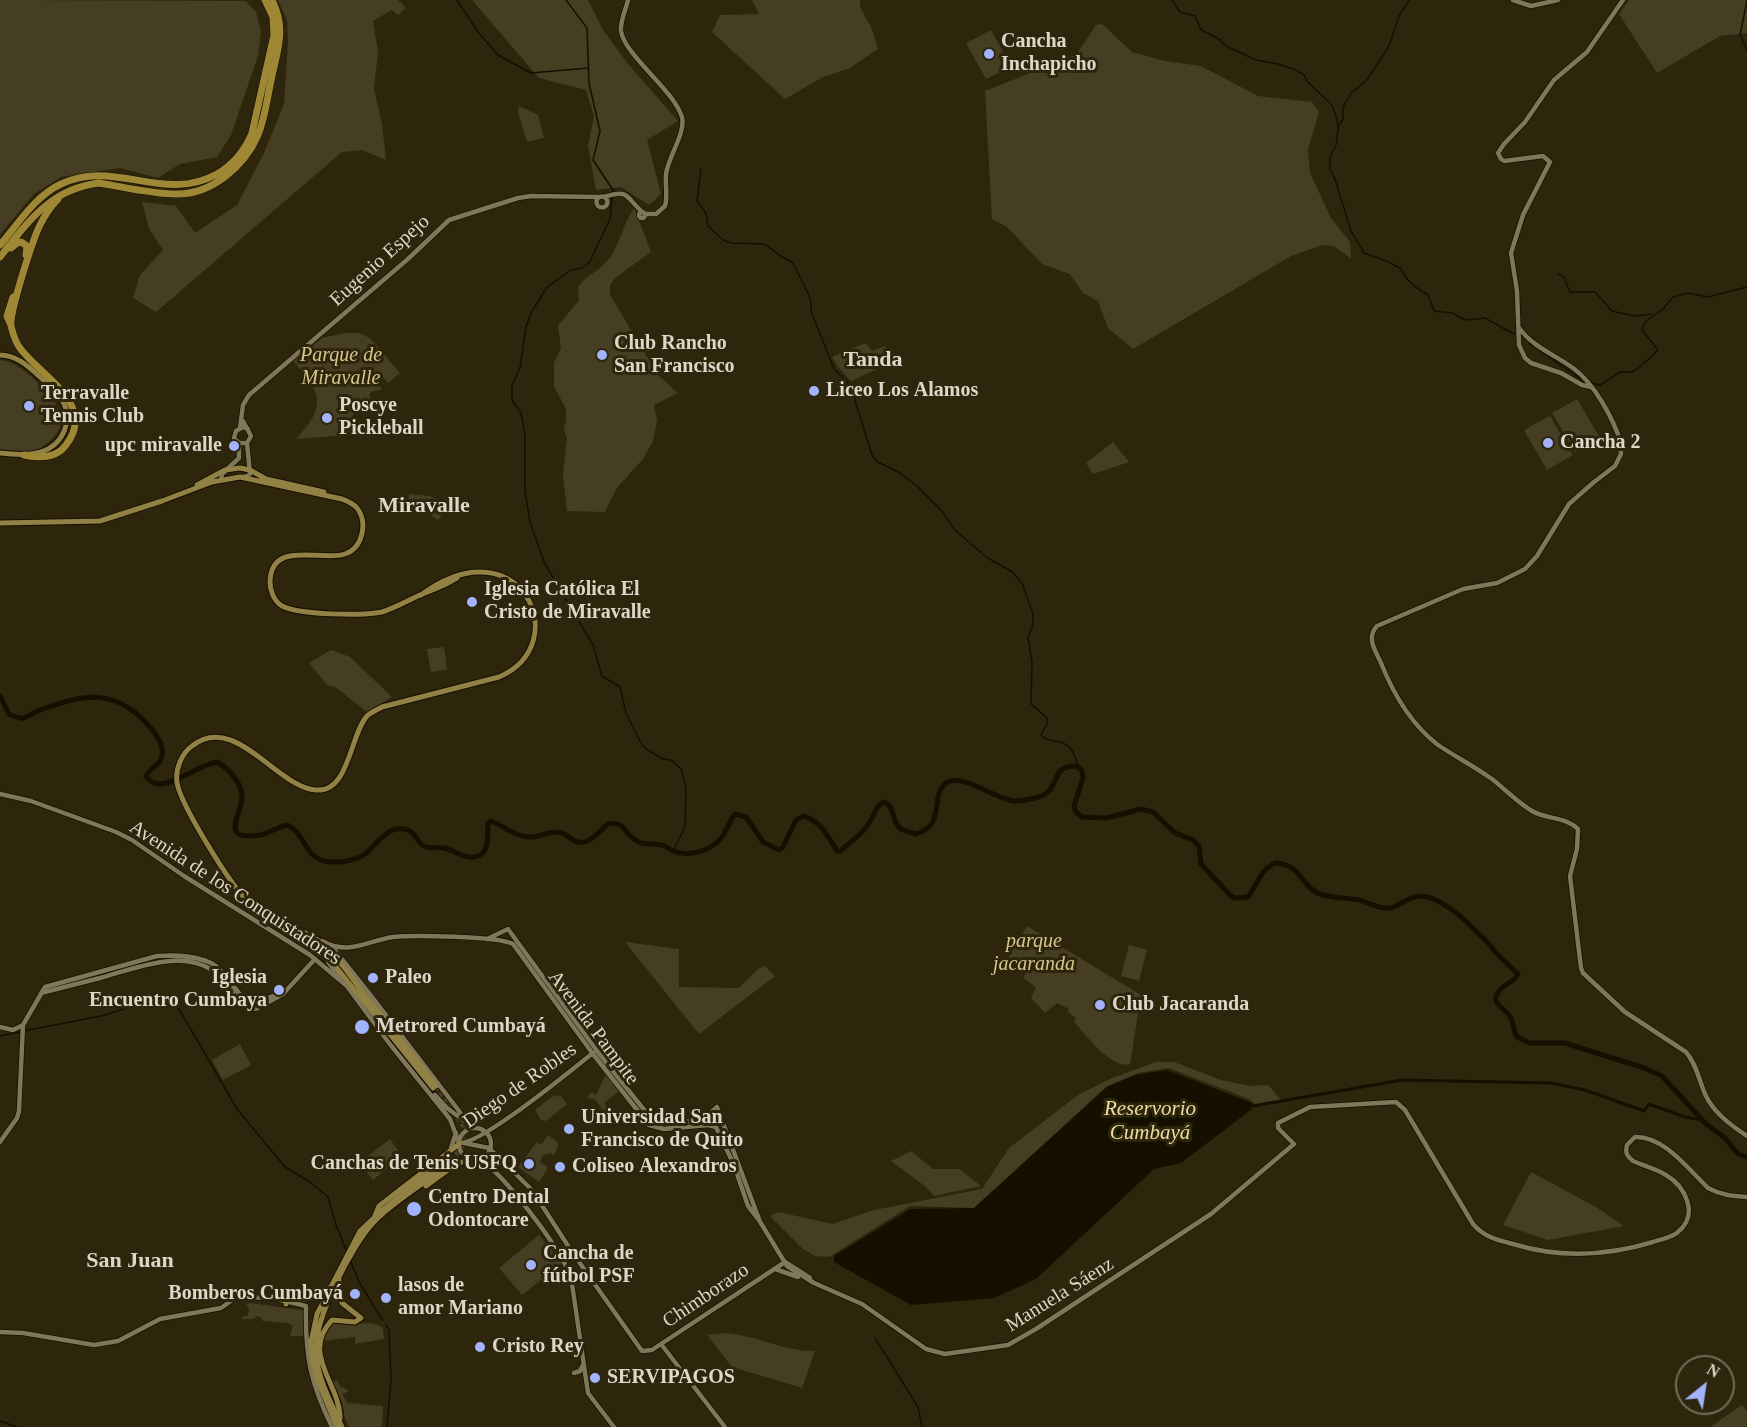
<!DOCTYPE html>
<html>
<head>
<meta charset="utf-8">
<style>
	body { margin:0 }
	#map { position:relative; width:1747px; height:1427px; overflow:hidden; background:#2e260c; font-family:"Times New Roman",serif }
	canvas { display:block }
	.north { position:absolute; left:1675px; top:1355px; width:60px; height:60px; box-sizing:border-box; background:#2e260c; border:2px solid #746d57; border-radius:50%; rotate:30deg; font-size:16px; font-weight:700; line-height:24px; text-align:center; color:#dcd7c8 }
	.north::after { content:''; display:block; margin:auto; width:21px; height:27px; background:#a1b3fd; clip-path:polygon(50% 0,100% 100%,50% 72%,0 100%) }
</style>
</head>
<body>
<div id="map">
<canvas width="1747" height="1427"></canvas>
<div class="north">N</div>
</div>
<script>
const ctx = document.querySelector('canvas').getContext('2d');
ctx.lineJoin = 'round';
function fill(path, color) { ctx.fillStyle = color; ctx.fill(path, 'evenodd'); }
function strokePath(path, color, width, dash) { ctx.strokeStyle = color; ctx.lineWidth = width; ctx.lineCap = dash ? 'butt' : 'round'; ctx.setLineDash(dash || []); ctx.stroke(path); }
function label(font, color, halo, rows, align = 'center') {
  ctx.font = font + ' "Times New Roman",serif'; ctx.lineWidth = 6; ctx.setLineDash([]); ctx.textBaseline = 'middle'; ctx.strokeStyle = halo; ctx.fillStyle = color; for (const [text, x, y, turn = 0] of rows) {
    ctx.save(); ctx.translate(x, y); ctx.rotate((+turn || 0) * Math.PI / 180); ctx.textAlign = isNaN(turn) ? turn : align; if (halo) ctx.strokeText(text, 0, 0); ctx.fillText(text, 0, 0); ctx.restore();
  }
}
fill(new Path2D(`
	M0,0L246,1L256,12L261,32L258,56L231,135L217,157L180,164L158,178L120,168L61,177L34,194L0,234Z
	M278,0H398L406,8L398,15L392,10L373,21L378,52L374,89L382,124L386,160L362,150L342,152L156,312L133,298L140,275L163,250L149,229L142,202L176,206L195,233L237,205L263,155L284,104L288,42L287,21Z
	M472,0H588L603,30L628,64L678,121L647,140L661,194L649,205L621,187L596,190L588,146L594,116L586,90L539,78Z
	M752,0H860V7L872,29L878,49L850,68L823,77L785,99L712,32L720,15L759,14Z
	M1629,0H1747V33L1720,36L1657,73L1619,14Z
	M1102,24L1132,52L1165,61L1201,66L1258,96L1312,102L1319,112L1308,149L1310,173L1331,218L1350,242L1351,259L1334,246L1322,245L1291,256L1133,349L1108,328L1098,301L1083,293L1070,274L1042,264L1007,227L992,219L985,91L1076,55L1096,25Z
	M991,30L1011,66L986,79L966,43Z
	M519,106L538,115L544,138L527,142L518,112Z
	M634,208L651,252L615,278L610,285V295L658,375L678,393L654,405L657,420L653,441L643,459L616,489L605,512L567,511L563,474L567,438L564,430L566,420V409L554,386V363L561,348L558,326L579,300L578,287C587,274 604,269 612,255C621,239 624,223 634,208Z
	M345,333H359L370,338L400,373L388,383L379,373L375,375L373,379L382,389L371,392L369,396L371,399L354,410L349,435L296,439C327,406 322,393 293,361L322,338Z
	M865,343L873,351L885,346L892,362L851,381L838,367L832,357Z
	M0,360C16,362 28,373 39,384C54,399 72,419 52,439C47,444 40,449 33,451C23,453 10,450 0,449Z
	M1577,399L1600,438L1575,452L1552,413Z
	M1550,416L1573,455L1547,470L1524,430Z
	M1113,442L1129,462L1093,474L1086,463Z
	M409,494L430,496L448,507L438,520L426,512L408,510Z
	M444,647L447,670L431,672L427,649Z
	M331,650L350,657L392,697L367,712L335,687L327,685L309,663Z
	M1027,926L1141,995L1130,1064C1112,1070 1086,1035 1074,1022L1076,1018L1068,1012L1069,1009L1057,1003L1045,1013L1031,998L1036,987L1023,978L1026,973L1006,961Z
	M625,942L679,949V987L739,988L758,969L765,966L775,976L699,1034Z
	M1129,945L1147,950L1139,981L1121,976Z
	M240,1044L251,1065L223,1080L212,1060Z
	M1156,1062H1174L1221,1080L1250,1086L1268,1085L1281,1100L1255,1104L1249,1099L1169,1068L1138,1073L1107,1086L974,1208L910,1206L829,1257L815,1256L803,1249L770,1216L778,1212L833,1224L874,1210L982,1189L1009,1148L1078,1095L1112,1078Z
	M606,1074L619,1091L604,1103L616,1118L606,1125L599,1116L603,1110L595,1099L587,1098L591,1092L596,1095Z
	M554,1095L556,1097L560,1095L567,1104L546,1121L541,1120L535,1110Z
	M548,1135L557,1142L558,1147L554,1155L550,1153L543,1155L540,1162L547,1166V1170L539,1182L518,1167L537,1142L541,1145Z
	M390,1139L402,1156L373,1180L359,1163Z
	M911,1151L933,1169H959L981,1186L934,1196C929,1187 901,1169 891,1161Z
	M1531,1172L1596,1207L1624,1226L1548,1240L1503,1225Z
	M539,1235L562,1263L522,1295L499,1268Z
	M250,1303L301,1310L306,1312L305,1336H290L293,1326L286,1322L284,1323L263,1321L261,1317L256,1316L254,1319H242V1317L248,1316L249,1309L246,1304Z
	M333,1321C341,1322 351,1325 358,1324C367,1323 375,1322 383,1328L384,1339L355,1344V1337L322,1341Z
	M725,1333C756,1335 784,1352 815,1351L802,1388L732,1367L707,1335Z
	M337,1380L340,1386L348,1390V1392L342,1394L348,1403L383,1406L382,1427H349L345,1418L342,1402L332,1382Z
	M1742,1405L1747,1411V1427H1710Z`), '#463e22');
fill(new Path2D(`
	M1167,1070L1252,1103V1109L1181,1163L1154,1169L1036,1279L994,1298L911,1305L834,1262V1256L910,1209L974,1208L1107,1087L1135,1075Z`), '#150f00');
strokePath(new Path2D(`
	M457,0L478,32L498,55L531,73L588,68
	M566,0L587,28L589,83L600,131L593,160L613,190L610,219L589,263L582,268L571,270L547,287L531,313L526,327L520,368L512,385V400L521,413L523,423L525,437V491L530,522L544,562L593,645L602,676L620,687L626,713L641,743L646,749L663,759L671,760L681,769L686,787L685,827L673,851
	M1172,0L1180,12L1195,16L1201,30L1219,39L1226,46L1256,60L1278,64L1294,69L1304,75L1307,81L1332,105L1337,119L1338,129L1336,145L1330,157V169L1335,179L1351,231L1364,253L1389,262L1401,269L1407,279L1417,288L1428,295L1434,311L1452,313L1465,320L1485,318L1514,334
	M1747,1L1740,35L1747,50
	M1338,127L1343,119V107L1351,93L1367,80L1389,46L1399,16L1409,0
	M701,169L697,201L706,213L708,226L723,240L731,243L765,244L779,255L793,263L808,293L811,302V311L834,369L849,384L852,391L872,455L878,462L900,473L917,486L941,510L954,529L986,557L1011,571L1022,583L1033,614V625L1028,637L1032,662L1031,704L1047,718V724L1041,735C1046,740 1049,740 1055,741C1074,744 1073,753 1079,769
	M1558,274L1563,276L1570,292H1595L1612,311L1634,316L1652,314
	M1529,343L1582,380
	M1591,383L1600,385L1620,372H1631L1639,368L1658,350L1642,330L1645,322L1663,309L1673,297L1688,293L1708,297L1747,287
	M24,1031L106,1015L158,997H164L169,1000L179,1009L237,1109L285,1167L310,1182L328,1197L336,1225L347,1252
	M0,1036L20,1032
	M350,1260L359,1282L378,1313
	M379,1314L383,1320
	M386,1325L389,1329
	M875,1338L918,1407L922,1427
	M0,1421L17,1427
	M387,1427L391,1379L389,1331`), '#150f00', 1.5);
strokePath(new Path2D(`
	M1253,1106L1402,1080L1551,1083L1585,1090L1644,1111L1649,1104L1685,1117L1702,1120`), '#150f00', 3);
strokePath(new Path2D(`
	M0,696L9,714C28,722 23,717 38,711C81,694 114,687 147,724C155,732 164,744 162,756C161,766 148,768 146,777C149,780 154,784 159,784C173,785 200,765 217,762C228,768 241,782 242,795C244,813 216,842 260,835C269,833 278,827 287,825C303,831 304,854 321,860C333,864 354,862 365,854C374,847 385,830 397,829C418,827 414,843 426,847C432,849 438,847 444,848C454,850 464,859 474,857C491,855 487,835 488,823L491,821C506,827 516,838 534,837C542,836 548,832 557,832C565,832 566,836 573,840C587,849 598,832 608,824C626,821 622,831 634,839C642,846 651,843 661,845C666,845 668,849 673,851C689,857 711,851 721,838C727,831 729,821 735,814L746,817L763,842L779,850L783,847L796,820L804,816C823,823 827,836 837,851H840C850,843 866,831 872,818C876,811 876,806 884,802C896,807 891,821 900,828C904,831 910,832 915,834C947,826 929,796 946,783C962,772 996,800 1015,801C1024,801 1044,798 1050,790C1059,777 1055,766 1077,766L1082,771L1083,778L1074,806L1076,812L1082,817L1107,818L1141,809L1153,812L1175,833L1193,840L1199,846L1201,864L1230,895L1234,898L1248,897C1257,885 1261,868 1276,863C1305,866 1300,889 1323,895C1335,898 1347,898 1359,900C1370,903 1378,909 1390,908C1400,906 1409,896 1420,896C1445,897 1473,928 1490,945L1496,953L1518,974C1514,982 1509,982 1503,987C1487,1002 1501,1005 1508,1014C1514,1020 1513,1030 1517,1037L1530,1043H1565L1644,1068L1662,1076L1705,1123L1725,1138L1738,1154L1747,1157`), '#150f00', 5);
strokePath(new Path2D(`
	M436,1086L464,1127C469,1146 452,1159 440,1171`), '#484128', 5, [5, 2.5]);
const secondary = new Path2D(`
	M628,0C626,9 620,21 621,31C625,56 673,89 682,117C686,133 668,157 666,174C665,185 668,196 665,206L656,214H646
	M1513,0L1531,6L1558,0
	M596.5 202a5.5 5.5 0 1 1 11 0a5.5 5.5 0 1 1-11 0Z
	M604,197C629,189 625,196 642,212
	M639 215a3 3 0 1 1 6 0a3 3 0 1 1-6 0Z
	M1520,329C1533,347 1555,355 1573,368C1594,383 1613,418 1621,443V454L1615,466L1594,482L1569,504L1537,556L1525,569L1497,583L1463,589L1377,626C1366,638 1375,650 1381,663C1393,693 1412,725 1438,745C1456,757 1475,767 1492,779C1506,790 1517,802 1532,811C1545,819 1567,817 1578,829L1577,849L1570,876L1581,968L1583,973L1625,1012L1686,1052C1697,1065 1699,1081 1706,1096C1714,1113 1732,1126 1747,1136
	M1591,387L1582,385L1561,373L1531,363L1525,358L1519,345L1517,291L1511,253L1523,215L1550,162L1543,156L1504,161L1501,159L1498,153L1504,144L1525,122L1554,80L1587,52L1623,0
	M243,421L251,436L247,443H239L234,438L236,431L243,427L248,429
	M240,428L243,405L249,395L408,259L449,220L518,198L531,196L599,197
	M243,477L248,476L250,474L247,443
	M221,480L222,474L239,458V443
	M0,794L31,801L116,832L132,840L184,876L310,955L348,987
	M487,939L508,929L597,1051L653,1121L669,1124L703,1119L717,1107L759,1219
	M322,941C349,956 366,941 393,937C412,935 498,936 513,944L593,1054L649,1125L664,1129L708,1125L716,1127L734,1165L748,1206L759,1220L787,1266L814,1283L862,1304L926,1349L945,1354L1008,1345L1036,1329L1211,1214L1294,1144L1278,1128V1123L1310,1107L1396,1102L1405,1110L1473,1224C1484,1237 1497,1240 1513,1244C1559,1258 1607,1256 1653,1242C1661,1239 1671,1238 1678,1232C1699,1215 1686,1187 1666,1175C1656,1169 1644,1166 1633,1161C1627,1156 1625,1153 1627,1145L1635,1137C1664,1136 1688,1169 1708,1188C1721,1195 1732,1196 1747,1197
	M333,948L372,997L472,1128
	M328,962L341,979
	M346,985L389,1043L450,1119L459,1143C481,1145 571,1070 593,1053
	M41,993C61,988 80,983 100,978C133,969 180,949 212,970C229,980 235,1007 256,1009L283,994L315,959
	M0,1027L13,1030L23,1025
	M435,1095L447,1108L467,1123
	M459 1144a16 16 0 1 1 32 0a16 16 0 1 1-32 0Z
	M0,1142L17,1118L19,1111L23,1025L45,987L157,956C176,955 200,955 216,966C228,974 240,1001 252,1003C260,1004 271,994 283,994
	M464,1143L489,1148L532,1190L572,1252L642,1351L652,1350L661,1344L785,1262
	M451,1148L456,1133
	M479,1159C502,1172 548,1234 562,1259C567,1267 570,1275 572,1284L588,1393L614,1427
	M785,1262L810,1278
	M775,1269L798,1277
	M238,1296L276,1299L306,1306C305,1356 310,1382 332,1427
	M0,1332L23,1333L94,1345L118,1341L160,1319L221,1308L238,1296
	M661,1344L725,1427
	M574,1373L580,1371L583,1365`);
const primary = new Path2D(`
	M0,355C16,355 28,366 39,376C47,383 56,391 62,400C74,420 63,445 41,452C28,456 14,454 0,453
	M197,485L225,470L240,468L250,470L266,479L324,492
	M0,523L100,521L162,501L212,482L240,477L342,499C347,501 353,503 357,508C368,522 363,548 345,554C322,562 271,539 270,582C270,591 274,601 282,606C300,615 362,616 382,612C395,608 407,601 420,595C432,590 445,586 457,578
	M421,595C519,522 577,643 499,677L382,707C377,710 371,712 367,716C350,735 349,793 316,790C276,787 235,712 192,746C182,753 175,769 177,782C179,802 232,888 248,901C262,912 280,921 296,928C305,933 315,937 323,944C339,958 351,977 363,993C388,1024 413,1054 436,1086
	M297,931L325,958
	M308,938L317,944L328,957L433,1088
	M426,1186L455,1165L470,1159
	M375,1215L379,1206L459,1144
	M339,1280L342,1303L361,1318L355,1322L332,1320C300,1354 341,1385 340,1419
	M286,1304V1301C305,1296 312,1305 328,1288
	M337,1427L317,1379L312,1360L311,1342L317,1314L360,1231L380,1212L437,1167
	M342,1427C332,1404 318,1380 316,1354C313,1321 351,1246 374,1222C392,1203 419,1187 440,1171`);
const highway = new Path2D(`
	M0,245C18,224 35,196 61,184C115,158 163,204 217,174C234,164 245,150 252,133L274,35L273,17L265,0
	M11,248L17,243L21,242L27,246L26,255
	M0,257C28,222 50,189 99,183C124,187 151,194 176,194C212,195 245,165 258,135C265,118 267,99 271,81C277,50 287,30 272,0
	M10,323L7,316L13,297
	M24,455C38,458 56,459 66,445C98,404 39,375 20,348C15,342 13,334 11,326C9,313 33,239 40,225C45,215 51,206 58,199`);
strokePath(secondary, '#160f00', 6);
strokePath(primary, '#160f00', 7);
strokePath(highway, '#160f00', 8);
strokePath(secondary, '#7f775a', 4.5);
strokePath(primary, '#928144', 5);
strokePath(highway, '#9f8835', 7);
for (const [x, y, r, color] of [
	[989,54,6,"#a1b3fd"],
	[602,355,6,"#a1b3fd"],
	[814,391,6,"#a1b3fd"],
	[29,406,6,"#a1b3fd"],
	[327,418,6,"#a1b3fd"],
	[1548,443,6,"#a1b3fd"],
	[234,446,6,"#a1b3fd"],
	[472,602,6,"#a1b3fd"],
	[373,978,6,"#a1b3fd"],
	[279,990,6,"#a1b3fd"],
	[1100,1005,6,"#a1b3fd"],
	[362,1027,8,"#a1b3fd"],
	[569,1129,6,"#a1b3fd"],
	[529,1164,6,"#a1b3fd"],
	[560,1167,6,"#a1b3fd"],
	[414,1209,8,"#a1b3fd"],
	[531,1265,6,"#a1b3fd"],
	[355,1294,6,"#a1b3fd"],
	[386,1298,6,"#a1b3fd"],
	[480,1347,6,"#a1b3fd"],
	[595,1378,6,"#a1b3fd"]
]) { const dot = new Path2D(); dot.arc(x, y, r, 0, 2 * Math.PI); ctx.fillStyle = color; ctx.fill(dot); strokePath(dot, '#2e260c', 2); }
label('bold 20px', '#dcd7c8', '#2e260c', [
	["Cancha",1001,42],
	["Inchapicho",1001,65],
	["Club Rancho",614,344],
	["San Francisco",614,367],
	["Liceo Los Alamos",826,391],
	["Terravalle",41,394],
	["Tennis Club",41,417],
	["Poscye",339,406],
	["Pickleball",339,429],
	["Cancha 2",1560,443],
	["upc miravalle",222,446,"right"],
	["Iglesia Católica El",484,590],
	["Cristo de Miravalle",484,613],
	["Iglesia",267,978,"right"],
	["Encuentro Cumbaya",267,1001,"right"],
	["Paleo",385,978],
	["Club Jacaranda",1112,1005],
	["Metrored Cumbayá",376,1027],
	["Universidad San",581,1118],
	["Francisco de Quito",581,1141],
	["Canchas de Tenis USFQ",517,1164,"right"],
	["Coliseo Alexandros",572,1167],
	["Centro Dental",428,1198],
	["Odontocare",428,1221],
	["Cancha de",543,1254],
	["fútbol PSF",543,1277],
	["lasos de",398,1286],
	["amor Mariano",398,1309],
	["Bomberos Cumbayá",343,1294,"right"],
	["Cristo Rey",492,1347],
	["SERVIPAGOS",607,1378]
], 'left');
label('20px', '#dcd7c8', '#2e260c', [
	["Eugenio Espejo",380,261,-42],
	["Avenida de los Conquistadores",235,893,33],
	["Avenida Pampite",593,1028,53],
	["Diego de Robles",520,1086,-35],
	["Manuela Sáenz",1060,1295,-32],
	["Chimborazo",706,1296,-34]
]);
label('italic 20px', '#d7c68d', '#2e260c', [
	["Parque de",341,356],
	["Miravalle",341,379],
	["parque",1034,942],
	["jacaranda",1034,965]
]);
label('italic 21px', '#eddca3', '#2e260c', [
	["Reservorio",1150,1109],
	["Cumbayá",1150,1133]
]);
label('bold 22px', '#dcd7c8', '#2e260c', [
	["Tanda",873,360],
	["Miravalle",424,506],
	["San Juan",130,1261]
]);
</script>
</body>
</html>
